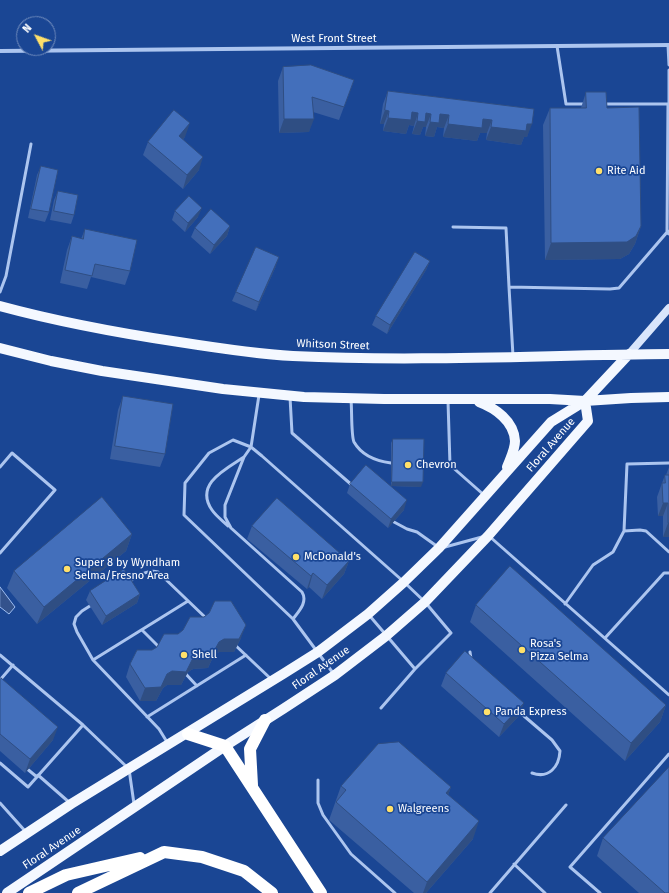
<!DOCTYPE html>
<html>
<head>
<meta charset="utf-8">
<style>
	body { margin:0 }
	#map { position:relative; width:669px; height:893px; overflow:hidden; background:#1a4694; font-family:"Fira Sans",sans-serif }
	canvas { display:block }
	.north { position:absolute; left:16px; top:16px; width:40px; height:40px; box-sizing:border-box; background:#1a4694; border:1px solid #7690bf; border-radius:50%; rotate:311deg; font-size:11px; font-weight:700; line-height:16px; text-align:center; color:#fff }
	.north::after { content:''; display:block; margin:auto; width:14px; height:18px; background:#ffe06a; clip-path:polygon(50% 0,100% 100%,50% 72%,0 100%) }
</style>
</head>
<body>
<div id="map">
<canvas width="669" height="893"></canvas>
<div class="north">N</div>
</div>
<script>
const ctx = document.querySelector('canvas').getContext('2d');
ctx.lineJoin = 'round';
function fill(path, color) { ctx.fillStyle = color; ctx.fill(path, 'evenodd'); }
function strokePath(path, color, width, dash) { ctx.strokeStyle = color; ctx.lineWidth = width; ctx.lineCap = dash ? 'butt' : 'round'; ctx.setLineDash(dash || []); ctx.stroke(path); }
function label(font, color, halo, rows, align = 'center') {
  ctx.font = font + ' "Fira Sans",sans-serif'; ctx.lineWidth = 3.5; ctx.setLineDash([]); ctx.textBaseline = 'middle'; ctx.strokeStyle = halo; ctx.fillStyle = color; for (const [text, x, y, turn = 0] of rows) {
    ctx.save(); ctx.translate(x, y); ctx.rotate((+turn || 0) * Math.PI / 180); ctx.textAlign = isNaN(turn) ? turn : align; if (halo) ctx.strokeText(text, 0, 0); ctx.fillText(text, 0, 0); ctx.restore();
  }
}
const water = new Path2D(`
	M0,587L15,607L9,614L0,607Z`);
fill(water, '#33528c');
strokePath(water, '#9fbef1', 1);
strokePath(new Path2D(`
	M668,45L669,65
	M557,46L566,104H586
	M669,70V104
	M603,104H668L667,233L669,234
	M453,227L506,228L509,287
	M0,292L6,276L31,144
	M513,356L509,287L610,289L619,288L668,231
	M259,395L251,447L244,457L225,505V517L231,528L302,592C308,602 299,611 293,619
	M290,397L292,433L353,486
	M351,400C352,408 351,436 354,442C362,456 376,461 391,463
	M448,401L450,465
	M421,464L450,465L484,495
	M0,467L12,453L55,490L0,553
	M394,522L407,529L417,532L438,547
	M228,526C223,521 216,516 212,510C194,484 226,469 244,457
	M624,531L640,530L646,531L669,552
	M489,536L669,695
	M445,547L482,537
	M128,582C137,577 147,569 158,572L207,619
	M93,604L82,611L76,617L74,624L77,632L93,660L159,729L167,742
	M565,604L593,565L613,552L624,531L627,464L669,463
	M369,615L415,669
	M142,630L159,647
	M605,638L664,573H669
	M234,644L271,679
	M470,652L471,659
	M0,655L83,725L129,769L134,804
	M93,660L188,601
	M184,672L197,686
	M333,673L293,619L184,515L185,483L209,453L233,440L251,447L262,456L404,582L425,602L451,633L415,669L381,708
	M0,680L13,665
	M517,710L552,740L560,751C559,767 549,779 532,773
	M147,717L246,655
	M0,763L28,787L83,725
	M26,768L37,777
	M38,775L70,803
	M318,780V803L323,815L351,854L395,893
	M0,803L26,832
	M514,864L545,893
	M490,893L566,805
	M600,893L570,867L669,754`), '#acc5ef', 3);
strokePath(new Path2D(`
	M0,51L669,45`), '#acc5ef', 4);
strokePath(new Path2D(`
	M629,354L669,308`), '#d9e5fb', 8);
strokePath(new Path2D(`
	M0,306C59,322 119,333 179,342C217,348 255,354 293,356C418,362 544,355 669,354
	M0,348L51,361L102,371L223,389L304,397L384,399H550L585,401L631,398L669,397
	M479,402C495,408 514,421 515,441C515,450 510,459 507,467
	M0,851L71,804L283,674L318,652L368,614L404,582L439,548L551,422L585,401L629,354
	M7,893L225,746L283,709L335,675L386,636L425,602L488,536L588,421L585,401`), '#f4f8ff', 10);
strokePath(new Path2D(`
	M188,734L225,746L321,893
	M252,785L250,749L265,720
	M29,893L66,875L140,858
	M78,893L164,852L202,857L244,871L272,893`), '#fff', 12);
fill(new Path2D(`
	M283,67L354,80L339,120L313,112L309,132L279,133L278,81Z
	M388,91L534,109L527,137H524L521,145L486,140L487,133H480L477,141L443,137L444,128L437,127L434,137L425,136L426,127H423L420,135L412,134L414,126L409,125L406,134L383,131L384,124H380L383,104Z
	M586,92L607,108L641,226L635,244L629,254L620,259L545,260L543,125L550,108H581Z
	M185,137L183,139L199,170L183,189L143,155L148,142Z
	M41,166L49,212L45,222L28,218L37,175Z
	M58,191L74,215L71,224L50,220L54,200Z
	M175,211L198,217L185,232L172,220Z
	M230,226L227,236L210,254L191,237L195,228Z
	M85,229L130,271L125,285L91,277L87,289L60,283L67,250L72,236L81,239Z
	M430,261L426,270L387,334L372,325L376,316Z
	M276,266L256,311L232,301L236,292Z
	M123,396L165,454L160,467L110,459L118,410Z
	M393,439L421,487L391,486L404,510L388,528L347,493L350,484L391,486V443Z
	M669,467V537H663V516H658L657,497L662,483L665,475H666Z
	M252,526L349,561L344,574L322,599L309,587L307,589L247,539Z
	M132,534L126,551L37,624L7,588L14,571Z
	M90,591L140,594L137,603L102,625L86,600Z
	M476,605L666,705L660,722L625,761L470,622Z
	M241,638L234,652H219L214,655L208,668L193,669L188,672L181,685H167L163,688L156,701H140L126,677L130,664L152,650Z
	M446,673L519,716L499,737L441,686Z
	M0,679L53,740L25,773L0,751Z
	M341,786L451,787L448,795L473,839L426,893H414L329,820Z
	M603,838L669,893H639L597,856Z`), '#3a5fa1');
fill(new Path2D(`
	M385,110L389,111L384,124H380Z
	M412,112L418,113L414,126L409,125L406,134L383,131L388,118Z
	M426,113L431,114L426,127H423L420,135L412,134L417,121Z
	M440,114L449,115L444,128L437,127L434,137L425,136L430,122Z
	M284,119H314L309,132L279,133Z
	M483,119L492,120L487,133H480L477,141L443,137L448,124Z
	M190,123L185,137L174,149L179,136Z
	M527,124H532L527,137H524L521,145L486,140L491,127Z
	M203,157L199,170L183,189L187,175Z
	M202,208L198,217L185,232L188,223Z
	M230,226L227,236L210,254L214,245Z
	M641,226L635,244L629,254L620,259L545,260L551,243Z
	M279,257L276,266L256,311L259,302Z
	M430,261L426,270L387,334L390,325Z
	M392,482H423L421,487L391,486Z
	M407,500L404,510L388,528L391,519Z
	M663,503H668L663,516H658Z
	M668,523H669V537H663Z
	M132,534L126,551L37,624L44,607Z
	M349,561L344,574L322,599L327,585Z
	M313,573L309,587L307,589L311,576Z
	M140,594L137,603L102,625L106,616Z
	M246,625L241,638L234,652H219L214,655L208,668L193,669L188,672L181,685H167L163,688L156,701H140L145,688Z
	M524,703L519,716L499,737L504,724Z
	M666,705L660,722L625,761L631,743Z
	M58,727L53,740L25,773L30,759Z
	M451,787L445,804L446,793Z
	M479,821L473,839L426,893H423L427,882Z`), '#2f4e83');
const building = new Path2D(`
	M311,65L354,80L344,107L312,97L314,119H284L283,67Z
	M388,91L534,109L532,124H527L526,131L491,127L492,120L483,119L482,128L448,124L449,115L440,114L439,123L430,122L431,114L426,113L425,122L417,121L418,113L412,112L411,120L388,118L389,111L385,110Z
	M586,92H606L607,108L639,107L641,226L636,236L627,242L551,243L550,108H586Z
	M174,110L190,123L179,136L203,157L187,175L148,142Z
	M41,166L58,170L49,212L31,209Z
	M58,191L78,195L74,215L54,211Z
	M189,196L202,208L188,223L175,211Z
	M211,209L230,226L214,245L195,228Z
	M85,229L137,240L130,271L95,264L92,276L65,270L72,236L83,239Z
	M256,247L279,257L259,302L236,292Z
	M415,252L430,261L390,325L376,316Z
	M123,396L173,404L165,454L115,446Z
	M393,439H424L423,482H392Z
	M366,465L407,500L391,519L350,484Z
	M665,475H669V523H668V503H663L662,483H665Z
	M102,497L132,534L44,607L14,571Z
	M277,498L349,561L327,585L313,573L311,576L252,526Z
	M510,566L666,705L631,743L476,605Z
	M124,569L140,594L106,616L90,591Z
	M215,601H231L246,625L239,639H224L219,642L212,655H198L193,658L186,672L172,671L167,674L161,687L145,688L130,664L137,650H152L157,647L164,634H178L183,630L190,617H204L209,613Z
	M465,651L524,703L504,724L446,673Z
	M1,678L58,727L30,759L0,734V679Z
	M399,742L451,787L446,793L479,821L427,882L336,802L346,790L341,786L378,744Z
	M669,767V893H665L603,838Z`);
fill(building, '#436fbb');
strokePath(building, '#2f4e83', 1);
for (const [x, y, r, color] of [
	[599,171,4,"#ffe06a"],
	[408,465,4,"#ffe06a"],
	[296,557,4,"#ffe06a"],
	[67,569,4,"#ffe06a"],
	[522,650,4,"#ffe06a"],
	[184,655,4,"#ffe06a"],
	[487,712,4,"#ffe06a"],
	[390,809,4,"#ffe06a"]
]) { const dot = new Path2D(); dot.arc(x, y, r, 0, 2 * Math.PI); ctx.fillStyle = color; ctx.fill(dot); strokePath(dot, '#1a4694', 1.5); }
label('11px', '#fff', '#1a4694', [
	["West Front Street",334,39],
	["Whitson Street",333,345,2],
	["Floral Avenue",551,445,-49],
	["Floral Avenue",321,668,-35],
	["Floral Avenue",52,848,-34]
]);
label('11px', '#fff', '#1a4694', [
	["Rite Aid",607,171],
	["Chevron",416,465],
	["McDonald's",304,557],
	["Super 8 by Wyndham",75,563],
	["Selma/Fresno Area",75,576],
	["Rosa's",530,644],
	["Pizza Selma",530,657],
	["Shell",192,655],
	["Panda Express",495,712],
	["Walgreens",398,809]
], 'left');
</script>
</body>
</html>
